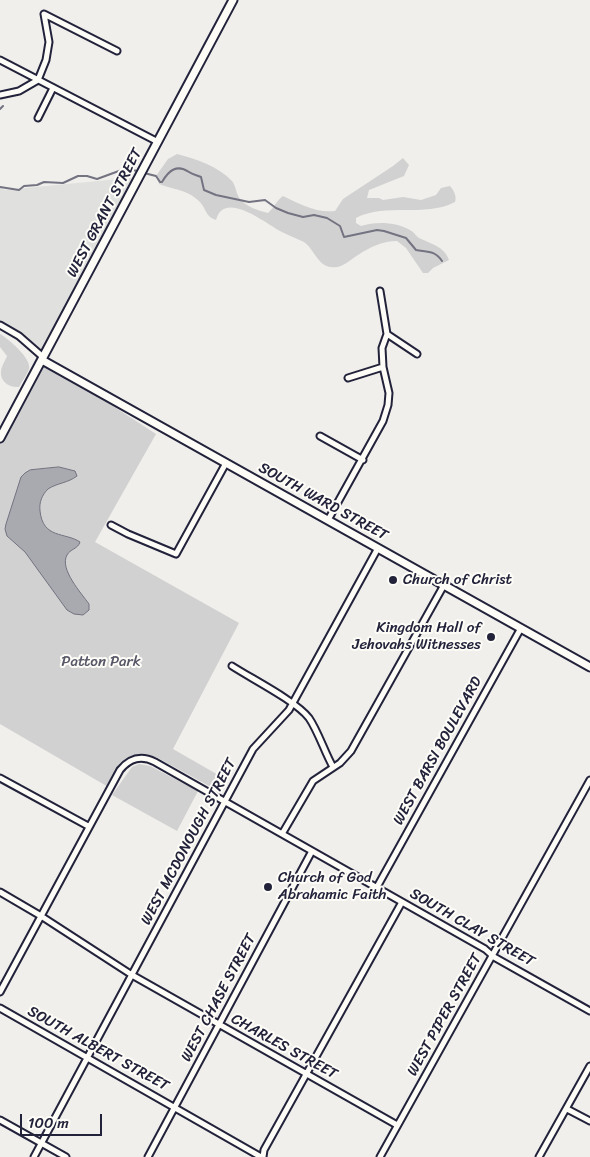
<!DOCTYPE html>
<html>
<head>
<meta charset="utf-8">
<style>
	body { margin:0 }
	#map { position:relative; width:590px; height:1157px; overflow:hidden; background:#f0efec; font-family:Sriracha,sans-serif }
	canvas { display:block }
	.scale { position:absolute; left:20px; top:1114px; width:82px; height:22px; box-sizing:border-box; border:2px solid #22223b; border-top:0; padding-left:6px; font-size:15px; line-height:18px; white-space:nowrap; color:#22223b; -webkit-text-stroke:4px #fdfcf7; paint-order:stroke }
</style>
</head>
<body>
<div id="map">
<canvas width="590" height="1157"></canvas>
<div class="scale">100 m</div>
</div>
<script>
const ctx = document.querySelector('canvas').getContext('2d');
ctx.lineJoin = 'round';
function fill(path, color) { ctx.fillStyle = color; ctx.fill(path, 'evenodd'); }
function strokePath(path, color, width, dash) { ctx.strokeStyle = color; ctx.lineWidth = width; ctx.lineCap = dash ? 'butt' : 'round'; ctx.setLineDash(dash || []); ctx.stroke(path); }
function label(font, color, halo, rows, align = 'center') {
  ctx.font = font + ' Sriracha,sans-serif'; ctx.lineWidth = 4; ctx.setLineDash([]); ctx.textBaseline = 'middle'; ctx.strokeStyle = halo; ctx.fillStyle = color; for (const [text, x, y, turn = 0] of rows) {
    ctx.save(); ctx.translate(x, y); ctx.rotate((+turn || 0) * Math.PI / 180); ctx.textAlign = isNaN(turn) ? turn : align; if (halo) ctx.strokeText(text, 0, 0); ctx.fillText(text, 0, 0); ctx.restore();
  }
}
fill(new Path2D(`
	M139,177L43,357L0,325V187L5,190Z`), '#e0e0df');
fill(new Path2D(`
	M177,154C196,159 218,166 232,181C236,186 236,194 240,199C245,206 259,211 268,213C274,208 276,201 283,196C300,204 315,213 335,211L343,199L393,166L403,158L409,165L404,176L369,190L367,198H379L383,200L403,197L421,200L436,195L441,188L450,186C454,190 457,197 455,202C424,218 386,202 356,218V223L361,226C376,221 397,222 410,230C414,232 416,236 419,238C431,244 444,246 449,260L433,268L428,273H423L406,248L397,241C383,241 370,247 358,255C350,260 342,269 331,267C318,266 314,249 304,242C296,238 287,235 280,231C264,222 224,190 216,220C205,216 207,210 200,202C187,189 174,190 159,184L156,176L168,159Z
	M0,334C9,339 32,359 29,369C27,375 22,381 19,387C10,388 0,382 1,372C1,367 5,361 7,356L0,347Z
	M42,360L156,434L95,542L239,623L173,749L227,780L220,792L158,758L153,761L130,760L110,788L0,724V438Z
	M139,764L150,766L198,791L177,831L112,795L132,767Z`), '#d2d1d1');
const water = new Path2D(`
	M59,467L75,471L77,476C68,483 57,483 48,489C42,495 39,502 40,511C43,539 65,532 80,542C78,549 70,549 67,555C59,569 82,594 89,604V610L83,615L74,614L67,610L25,552L7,536L5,529L6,524L21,477L25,473L30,470Z`);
fill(water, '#a9a9b0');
strokePath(water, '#737381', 1);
strokePath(new Path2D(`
	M0,109L3,106
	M144,173L156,176L160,182H162C169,170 177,164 189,172C193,175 197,175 201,177L204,190L216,195L249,202L265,200L276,208L288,213L303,217L314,215L327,218L340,226L344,237L377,230L384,231L406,238L416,250C427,252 435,250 442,261
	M0,187L19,190L24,186L37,185L44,182L63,183L78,176H87L97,179L127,168L140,172`), '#737381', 2);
const street = new Path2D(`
	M44,14L117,51
	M0,60L158,142
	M0,95L19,91L38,80L46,60L49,42L44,14
	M38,118L53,88
	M0,325L19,336L43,357
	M387,334L417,354
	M348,378L383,367
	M320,436L363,460
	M328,520L383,421L388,405L389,393L383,367L382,348L387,334L380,291
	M111,525L128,534L176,554L226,463
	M232,666C252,679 296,701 309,718C318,731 325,753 333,767
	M0,778L88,826
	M282,834L313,781L340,763L351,751L444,585
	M377,887L521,628
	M0,892L41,916L132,975L397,1125
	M0,992L120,770C130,758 141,755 155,762L485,949L494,957L590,1011
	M0,1008L261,1157
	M567,1109L590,1121
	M0,1120L66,1157
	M34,1157L253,749L289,710L378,548
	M148,1157L312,851
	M263,1157L264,1150L402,902
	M380,1157L590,780
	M539,1157L590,1066`);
const secondary = new Path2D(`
	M42,360L590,667
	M0,438L233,0`);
strokePath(street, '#22223b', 9);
strokePath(secondary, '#22223b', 11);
strokePath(street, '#fdfcf7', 5);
strokePath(secondary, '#fdfcf7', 7);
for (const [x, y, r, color] of [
	[393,580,5,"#22223b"],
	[491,637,5,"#22223b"],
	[268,887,5,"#22223b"]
]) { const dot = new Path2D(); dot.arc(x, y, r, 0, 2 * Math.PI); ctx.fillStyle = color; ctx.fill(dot); strokePath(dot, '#fdfcf7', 2); }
label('15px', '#22223b', '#fdfcf7', [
	["WEST GRANT STREET",105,213,-62],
	["SOUTH WARD STREET",323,502,29],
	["WEST BARSI BOULEVARD",438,751,-61],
	["WEST MCDONOUGH STREET",189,842,-62],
	["SOUTH CLAY STREET",472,928,30],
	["WEST CHASE STREET",219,998,-62],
	["WEST PIPER STREET",445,1015,-61],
	["CHARLES STREET",284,1047,29],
	["SOUTH ALBERT STREET",98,1049,29]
]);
label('15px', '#22223b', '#fdfcf7', [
	["Church of Christ",403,580],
	["Kingdom Hall of",481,628,"right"],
	["Jehovahs Witnesses",481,645,"right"],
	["Church of God",278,878],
	["Abrahamic Faith",278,895]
], 'left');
label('15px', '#575768', '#fdfcf7', [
	["Patton Park",101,662]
]);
</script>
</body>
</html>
